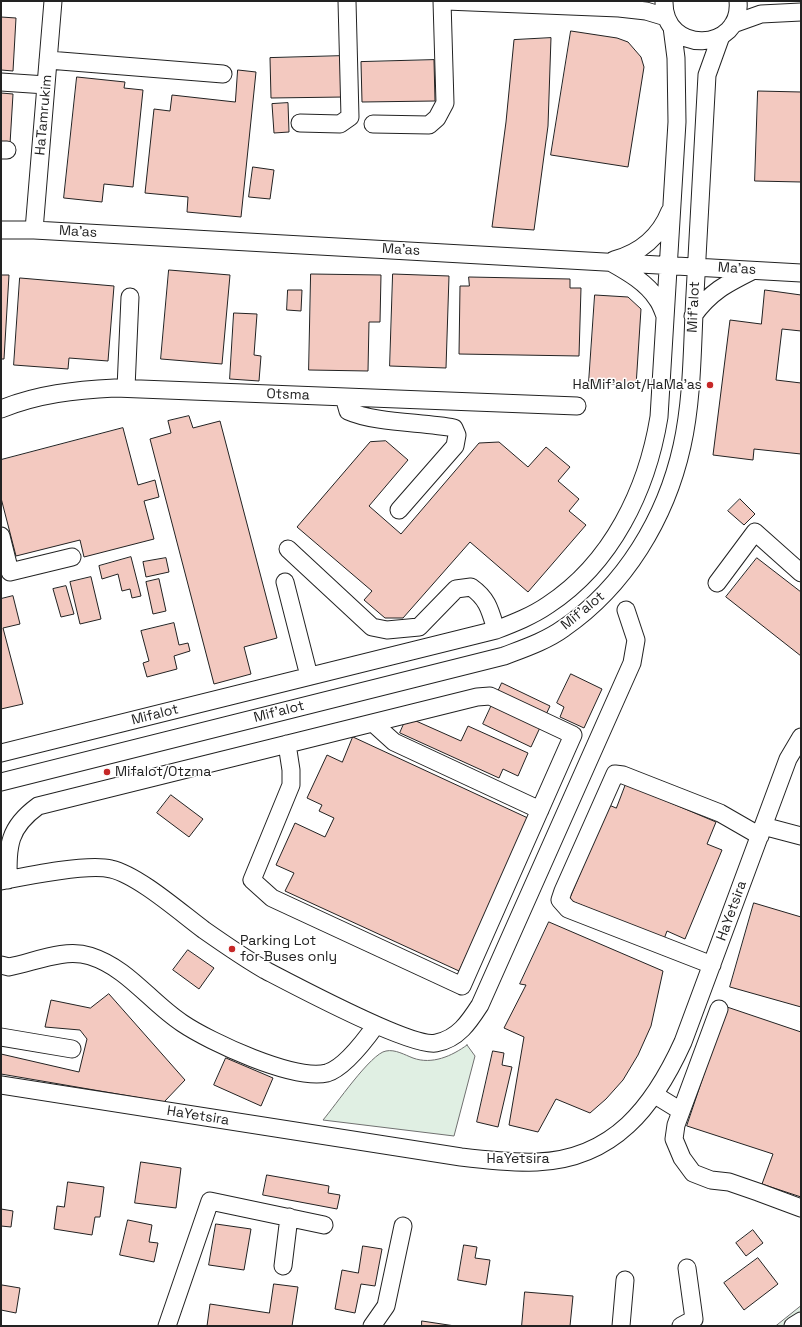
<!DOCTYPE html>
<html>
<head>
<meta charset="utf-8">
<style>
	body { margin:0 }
	#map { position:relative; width:802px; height:1327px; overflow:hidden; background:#fff; font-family:"Space Grotesk",sans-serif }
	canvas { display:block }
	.frame { position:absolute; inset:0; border:2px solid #222; pointer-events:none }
</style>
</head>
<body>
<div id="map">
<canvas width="802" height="1327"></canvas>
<div class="frame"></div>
</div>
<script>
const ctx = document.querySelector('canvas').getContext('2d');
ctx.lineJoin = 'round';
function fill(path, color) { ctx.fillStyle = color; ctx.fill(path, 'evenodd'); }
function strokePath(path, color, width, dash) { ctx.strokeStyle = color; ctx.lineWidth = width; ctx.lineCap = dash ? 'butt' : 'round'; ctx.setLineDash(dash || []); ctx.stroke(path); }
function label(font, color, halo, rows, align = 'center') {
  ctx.font = font + ' "Space Grotesk",sans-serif'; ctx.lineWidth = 3; ctx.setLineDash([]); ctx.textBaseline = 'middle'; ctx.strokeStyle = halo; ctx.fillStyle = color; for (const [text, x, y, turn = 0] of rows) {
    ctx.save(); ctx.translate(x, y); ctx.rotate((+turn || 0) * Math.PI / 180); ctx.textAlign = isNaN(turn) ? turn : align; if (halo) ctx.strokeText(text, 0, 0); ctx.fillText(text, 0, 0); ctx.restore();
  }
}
const green = new Path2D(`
	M467,1045L475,1056L454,1136L323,1120C335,1106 371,1053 386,1051C395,1049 405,1055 413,1058C432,1065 452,1056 467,1045Z
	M801,1306V1326H776Z`);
fill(green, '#e0efe3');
strokePath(green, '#6f6f6f', 1);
const building = new Path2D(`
	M1,17L16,18L13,71L1,70Z
	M571,31L617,38L628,42L641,57L644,67L628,167L551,155Z
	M551,38L548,126L534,230L492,227L506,122L514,40Z
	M343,56L344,97L271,98L270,58Z
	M434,60L435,101L362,102L361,62Z
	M238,70L256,72L241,217L187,212L188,197L145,193L154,109L170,111L172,95L235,102Z
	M77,77L125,82L124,88L143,90L133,187L104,184L102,202L64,198Z
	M758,91L801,92V182L755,181Z
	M1,93L13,94L10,144L1,143Z
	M288,103L289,132L274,133L272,104Z
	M253,167L274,170L270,199L249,197Z
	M169,270L230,275L222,364L161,359Z
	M311,274L381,275L380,322H369L368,371L309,370Z
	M393,274L449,276L446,368L390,366Z
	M1,275H9L4,359H1Z
	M469,277L570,279V288H581L579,356L459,354L460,286H469Z
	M20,278L114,286L108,361L69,358L68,369L14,365Z
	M288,290H302L301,311L287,310Z
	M765,290L801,295V331L782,329L776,380L801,383V454L754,449L753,460L713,455L730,320L761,324Z
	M595,295L628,297L641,309L636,386L589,382Z
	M234,313L257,314L254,355L261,356L259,381L230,379Z
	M189,416L193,428L220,421L277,638L244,647L251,674L214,684L150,439L171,433L168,421Z
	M123,428L138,485L155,480L159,497L144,501L154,539L84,557L80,540L16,556L1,498V460Z
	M386,441L408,460L369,506L401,534L479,443L499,442L528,467L546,447L570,467L558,481L579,499L569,511L586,525L528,592L470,542L403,618H385L364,600L372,591L297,527L370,442Z
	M740,499L755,514L744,525L728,511Z
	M131,557L141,596L132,598L130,589L122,591L118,574L102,579L99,566Z
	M166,558L169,572L146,577L143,562Z
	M757,558L801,592V656L726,597Z
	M91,577L101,619L80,624L70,582Z
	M159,579L166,611L153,614L146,582Z
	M66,586L74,614L61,617L53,589Z
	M13,596L20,624L3,628L23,704L1,709V599Z
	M174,623L179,645L188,643L190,651L174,656L177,669L147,677L143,663L149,661L141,631Z
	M571,674L602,689L584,728L560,717L564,707L557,703Z
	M502,683L550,706L531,747L483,724Z
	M407,717L461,741L468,726L528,753L518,776L503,769L499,778L400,733Z
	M353,737L530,819L459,971L285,891L294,873L276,865L295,823L325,837L334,818L319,811L322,805L307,798L327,755L342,762Z
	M626,784L716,822L707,844L722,850L685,939L667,931L664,939L569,900L609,805L616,808Z
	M171,795L203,819L189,837L157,813Z
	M754,903L801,917V1007L730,987Z
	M549,922L663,971L651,1026L638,1055L623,1080L606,1099L590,1113L556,1099L538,1132L509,1125L524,1037L504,1028L526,985L520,984Z
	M188,950L214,968L199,989L173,970Z
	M109,994L185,1080L164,1102L1,1074V1054L79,1072L87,1039L80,1030L45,1027L51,1000L90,1008Z
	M727,1007L801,1032V1197L762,1184L773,1154L687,1126Z
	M493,1051L504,1053L502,1065L512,1067L498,1127L477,1122Z
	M226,1058L273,1078L261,1106L214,1085Z
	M141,1162L181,1168L176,1208L135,1203Z
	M267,1175L329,1186L328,1193L340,1195L337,1209L263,1195Z
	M68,1182L104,1187L100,1217H95L92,1235L54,1229L57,1206L64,1207Z
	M1,1209L13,1211L11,1227L1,1226Z
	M128,1220L152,1225L149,1242L158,1243L154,1262L120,1255Z
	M216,1224L251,1229L244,1270L209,1265Z
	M753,1230L763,1243L746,1256L736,1243Z
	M464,1245L477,1247L475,1258L490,1260L486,1285L458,1280Z
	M363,1246L382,1249L375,1286L361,1284L355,1313L335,1309L342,1270L358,1273Z
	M758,1258L778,1284L744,1310L724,1283Z
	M274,1284L298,1287L292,1326H207L210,1304L269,1313Z
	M2,1285L20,1288L16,1313L1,1310Z
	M525,1292L573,1296L570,1326H522Z
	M422,1321L455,1326H422Z`);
fill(building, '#f3c9c0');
strokePath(building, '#222', 1);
const minor = new Path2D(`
	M446,1L619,8L646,11L666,17
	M664,1C663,56 743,52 738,1
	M733,24L761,14L801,12
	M48,60L223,74
	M1,82L46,85
	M300,123L340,124L350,117L347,1
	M373,124L429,125L437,118L445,103L442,1
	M1,150H7
	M1,230H34L801,273
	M34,230L53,1
	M614,260C640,253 660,236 670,211
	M612,263C628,272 647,283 657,299C661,304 663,311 665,316
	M693,316C710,292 726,284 752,271
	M126,388L130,297
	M344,397L348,411C375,423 422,422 454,428L457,435L455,446L399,510
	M1,409C38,394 75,390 115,388L577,406
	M1,536L10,572L72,557
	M288,549L372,627L387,630L419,627L456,589L471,587C488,599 490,610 496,630
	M285,582L309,676
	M717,583L755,532L801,573
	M373,723L394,742L540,810
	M1,753L496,630C514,623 532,616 548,605C612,563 647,490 659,417L677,122L676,58L672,27
	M1,782L504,656C525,648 546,641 564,628C625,586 666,518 682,446C693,397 692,344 695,294C699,221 703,148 707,75L721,36
	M763,826L801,836
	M8,880C8,845 8,828 38,806C184,770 331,733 477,697L490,696L573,735L462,986L272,898L252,880L291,785V770L287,744
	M1,881C26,876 88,863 111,869C138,875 181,913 204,930C224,944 244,958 265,970C292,984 412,1048 436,1043C458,1039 469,1022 480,1005L632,663L636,640L626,610
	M1,965L9,967C35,962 64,948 90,956C128,968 150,1002 182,1023C210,1042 294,1081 327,1073C344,1068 366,1039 376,1025
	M712,965L568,909L560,900L563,891L615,774L623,775L720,813L760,836
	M719,1009L676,1125L674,1139L682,1158L693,1173L711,1180L729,1182L758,1192L801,1208
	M1,1037L72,1049
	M1,1085L461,1157C486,1160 511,1163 537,1162C614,1159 654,1106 683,1042L788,759L801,737
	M655,1095L681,1111
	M283,1266L289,1217
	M167,1326L210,1201L324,1225
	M372,1326L386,1306L403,1226
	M621,1326L625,1280
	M681,1326L694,1319L687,1268
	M793,1326L801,1321`);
strokePath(minor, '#222', 19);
strokePath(minor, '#fff', 17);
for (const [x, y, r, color] of [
	[710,385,4,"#c62828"],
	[107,772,4,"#c62828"],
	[232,949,4,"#c62828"]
]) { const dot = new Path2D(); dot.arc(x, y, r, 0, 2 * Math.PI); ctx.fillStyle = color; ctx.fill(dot); strokePath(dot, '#fff', 1.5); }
label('14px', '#222', '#fff', [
	["HaTamrukim",44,115,-85],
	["Ma'as",78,232,3],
	["Ma'as",401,250,3],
	["Ma'as",737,269,4],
	["Mif'alot",694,307,-87],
	["Otsma",288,395,2],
	["Mif'alot",583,611,-39],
	["Mif'alot",279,712,-14],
	["Mifalot",155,715,-14],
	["HaYetsira",732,911,-70],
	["HaYetsira",198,1116,9],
	["HaYetsira",518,1159]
]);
label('14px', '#222', '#fff', [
	["HaMif'alot/HaMa'as",702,385,"right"],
	["Mifalot/Otzma",115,772],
	["Parking Lot",240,941],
	["for Buses only",240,957]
], 'left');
</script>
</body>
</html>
